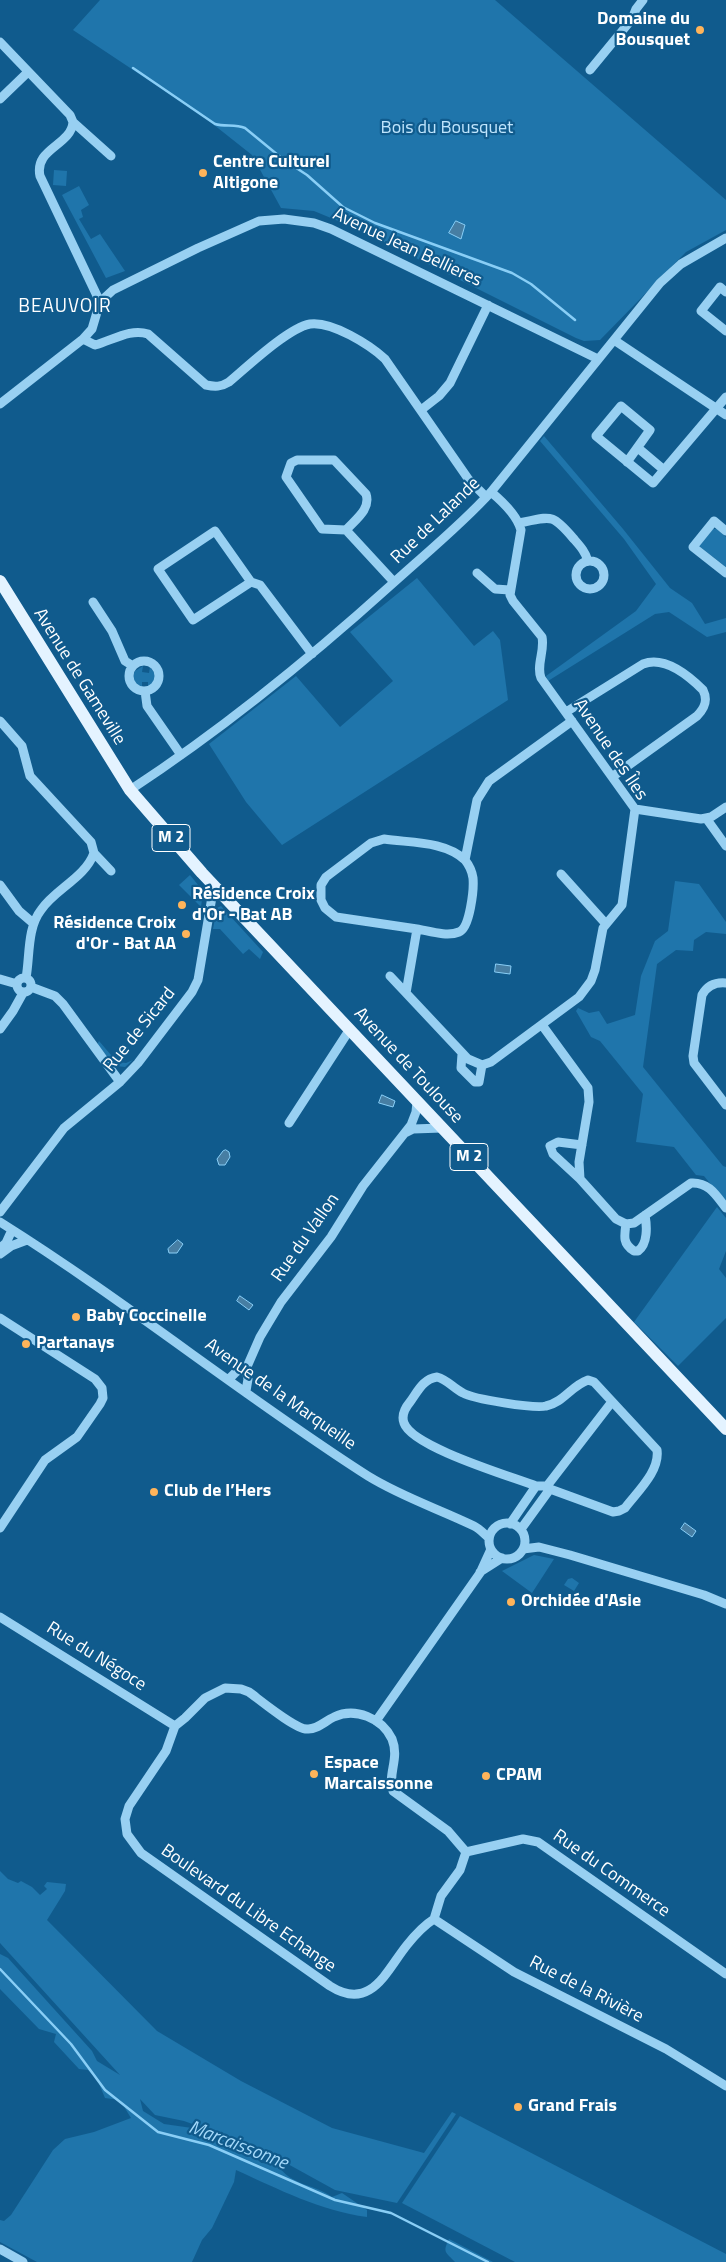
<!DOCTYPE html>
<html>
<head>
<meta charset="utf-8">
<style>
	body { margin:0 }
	canvas { display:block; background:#105b8d }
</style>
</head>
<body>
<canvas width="726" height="2262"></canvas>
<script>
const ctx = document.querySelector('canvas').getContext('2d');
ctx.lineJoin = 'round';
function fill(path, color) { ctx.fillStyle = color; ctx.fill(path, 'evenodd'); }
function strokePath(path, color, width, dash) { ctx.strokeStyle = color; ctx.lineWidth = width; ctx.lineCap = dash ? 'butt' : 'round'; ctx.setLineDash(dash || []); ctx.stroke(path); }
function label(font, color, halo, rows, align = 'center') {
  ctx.font = font + ' "Titillium Web",sans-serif'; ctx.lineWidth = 4.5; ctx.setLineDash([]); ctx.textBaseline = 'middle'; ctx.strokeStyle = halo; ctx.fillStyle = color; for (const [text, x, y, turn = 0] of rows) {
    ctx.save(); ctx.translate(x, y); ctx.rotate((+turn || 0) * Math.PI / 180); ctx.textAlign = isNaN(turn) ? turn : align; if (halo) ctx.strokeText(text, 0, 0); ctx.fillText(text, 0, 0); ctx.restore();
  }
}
fill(new Path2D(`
	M100,0H495L726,200V230L686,252L600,340L584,341L576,338L360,230L314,211L281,208L252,155L204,117L73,30Z
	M54,170L67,171L66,186L53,185Z
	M79,186L89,205L81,210L83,217L79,219L91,239L100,234L125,271L106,278L62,195Z
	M544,436L623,529L670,588L692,603L705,624L726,618V632L707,637L669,612L655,614L548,681L546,676L636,611L656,584L624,539L540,441Z
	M713,529H717L726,537V567L699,546Z
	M417,578L474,646L493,631L500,640L508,700L282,845L246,802L209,744L296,676L340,727L393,681L350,632Z
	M143,666L142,672L149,673L150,667L156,675L155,683L148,688V682H142V689L139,688L132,678L135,671Z
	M190,875L203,891L201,907L179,885Z
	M675,881L699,884L726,922V934L706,932L694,940L693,951L676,950L657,964L643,1067L723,1166L726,1167V1203L704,1176L696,1175L674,1147L636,1142L643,1094L600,1041L591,1037L576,1011L578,1008L589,1013L599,1011L607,1024L635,1015L641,976L655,941L668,931Z
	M221,906L263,952L260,959L249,949L243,954L220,929H213L217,908Z
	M99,1041L117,1062L126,1063L133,1060L125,1067L116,1066L97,1045Z
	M717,1207L726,1218V1251L719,1269L726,1278V1318L678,1366L634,1322Z
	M534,1555L554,1559L532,1593L502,1571Z
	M572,1578L579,1583L574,1591L564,1585L568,1579Z
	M0,1871L8,1879L18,1883L21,1881L32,1887L40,1895L47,1889L44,1886L47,1882L66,1884L65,1891L47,1920L157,2031L241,2081L332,2128L424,2153L452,2112L456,2114L397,2203L335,2190L257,2147L184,2121L155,2115L140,2099L143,2111L164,2124L192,2128L252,2151L261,2163L277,2164C292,2187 313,2183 332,2197L342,2193L367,2210V2217C321,2211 278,2189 236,2170L234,2182L212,2228L202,2240L192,2262H37L0,2242V2220L4,2221L11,2215L53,2150L65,2139L94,2132L131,2118L120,2100L105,2098L97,2079L88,2070L79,2069L54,2042L56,2034L39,2029L0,1989V1954L8,1958L17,1968L92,2051L97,2061L120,2075L0,1943Z
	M460,2116L726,2254V2262H515L402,2203Z
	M449,2239L493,2262H455C446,2252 442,2253 449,2239Z`), '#1f75ab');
const water = new Path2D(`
	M456,221L465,225L461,239L449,233Z
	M496,964L511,966L510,974L495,972Z
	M382,1095L395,1101L393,1107L379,1103Z
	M226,1150L229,1152L230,1157L225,1165H219L217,1159L223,1151Z
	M178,1240L183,1244L177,1253H169L168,1249Z
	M240,1296L253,1305L249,1310L237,1301Z
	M685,1523L696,1531L692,1537L681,1529Z`);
fill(water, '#477ea3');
strokePath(water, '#89cef6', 1);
strokePath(new Path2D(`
	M133,68L215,124C225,127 235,124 245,128L284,160L307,175L343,207L375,223L512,273L531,284L575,320
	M0,1969L71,2044L105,2090L158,2132L209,2145L335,2200L391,2213L488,2262`), '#89cef6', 2.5);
strokePath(new Path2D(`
	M0,42L70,115L73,122L111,156
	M590,70L632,19L636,9L643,0
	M0,99L28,72
	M73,122C71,146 34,148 40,176L100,302
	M726,292L720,287L701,311L726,331
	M83,339L95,345C113,340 131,328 148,334L206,385C215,387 221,387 229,382C247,367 288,328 310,324C332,321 370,345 385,359L469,480L486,497
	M614,340L726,415
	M0,404L83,339L92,329L100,302L113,290L198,248L259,221L284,219L314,223L331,229L598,359
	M421,410L439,396L450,383L488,305
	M638,448L664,470
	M627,462L650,430L621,406L596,436L653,483L726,397
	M519,523C551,517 551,512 573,538C580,546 585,551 588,561
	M346,530L322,529L286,477L291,463L297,460H334L366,494C371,509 356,519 346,530L394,582
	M726,531L714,521L693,547L726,573
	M576 575a14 14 0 1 1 28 0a14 14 0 1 1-28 0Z
	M477,573L495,589L510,590
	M251,582L193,620L158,569L215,531L251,582L260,585L312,654
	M93,602L112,631L125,661L133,666
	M129 676a15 15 0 1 1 30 0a15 15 0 1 1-30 0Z
	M145,691L147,706L181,755
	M566,712L643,664C664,656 688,675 703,690C708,700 705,708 697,716L612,777
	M0,721L22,746L30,776L91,842L94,853L111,871
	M130,790C223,729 309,659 391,585C425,554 460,526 491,492L660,283L681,264L726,238
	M635,809L701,819L711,817L726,807
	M706,818L726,846
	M465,860C445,841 411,843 384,839L371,843L326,877L321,885V900L325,908L336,917L417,929L406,993L468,1059L482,1065L491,1062L579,997L591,981L595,970L603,928L622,905L635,809L541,678C536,665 545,651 542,637L513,601L510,595L521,530C517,515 503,502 491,492
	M561,874L606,924
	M0,885L19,911L33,923
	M417,929C429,931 447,937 459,932C470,928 474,889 473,878C472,871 469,865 465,860L477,800L489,781L572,721
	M390,976L406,993
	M17 985a7 7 0 1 1 14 0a7 7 0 1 1-14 0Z
	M26,978C30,956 27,928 41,910C55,889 85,878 94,853
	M0,979L17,984
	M726,983C715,982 707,986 702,995L693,1056L694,1063L726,1105
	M31,987L55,996L63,1004L120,1082
	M542,1025L588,1088L589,1102L579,1162L580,1179L616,1219L626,1224L634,1223L691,1183C709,1182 716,1195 726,1208
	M0,1029L13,1011L23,993
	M462,1054L461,1068L475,1082H479L482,1065
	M289,1123L350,1029
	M405,1133L413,1129L442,1128
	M580,1179L553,1154L550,1146L558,1142L582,1145
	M0,1212L64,1128L120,1082L138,1063L192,992L198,980L214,885
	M0,1222C126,1301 243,1396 368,1476C402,1497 439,1509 474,1526C480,1529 484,1534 489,1538
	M626,1224C624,1237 623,1244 634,1251H638C648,1244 647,1226 645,1215
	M0,1248L6,1243L12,1230
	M0,1254L11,1246L27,1240
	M0,1318L95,1379L102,1388L103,1398L100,1404L77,1437L45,1460L0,1528
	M437,1377C448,1380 453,1388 463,1393C473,1399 535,1409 546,1406C564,1402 571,1386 588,1380L594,1382L657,1450C660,1471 638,1491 625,1508L619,1511L613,1512L550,1489L547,1486H536C510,1476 412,1447 404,1423C401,1415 405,1408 410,1402C418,1391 423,1379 437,1377Z
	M229,1379L237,1371L246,1369L260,1337L281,1302L331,1237L363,1186L411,1125L416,1112L417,1102
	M246,1391L248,1379L246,1369
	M547,1486L611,1403
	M489 1541a18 18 0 1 1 36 0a18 18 0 1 1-36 0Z
	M510,1524L536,1486
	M521,1529L550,1489
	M523,1549L539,1547L570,1555L704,1595L726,1604
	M480,1572L502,1558
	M0,1617L175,1726
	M225,1688L241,1689L249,1692C260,1700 295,1729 307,1729C317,1730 325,1721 334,1717C355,1707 382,1718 392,1739C400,1759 387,1774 393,1791L448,1831L466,1852L460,1870L441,1896L434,1919C423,1926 415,1935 407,1945C386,1971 371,2012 330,1986L141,1853L127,1834L125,1819L129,1806L166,1751L175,1726L185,1718L205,1698Z
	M376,1721L480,1573L491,1549
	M466,1852L523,1839L538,1842L726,1974
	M434,1919L514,1972L666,2049L726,2086
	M0,2249L23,2262`), '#98d0f2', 9);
strokePath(new Path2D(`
	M0,581L130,790L202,873L726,1429`), '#e4f3ff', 12);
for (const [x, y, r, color] of [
	[700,30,5,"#ffb45a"],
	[203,173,5,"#ffb45a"],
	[182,905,5,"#ffb45a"],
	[186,934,5,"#ffb45a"],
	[76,1317,5,"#ffb45a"],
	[26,1344,5,"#ffb45a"],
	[154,1492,5,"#ffb45a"],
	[511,1602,5,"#ffb45a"],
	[314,1774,5,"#ffb45a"],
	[486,1776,5,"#ffb45a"],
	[518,2107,5,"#ffb45a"]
]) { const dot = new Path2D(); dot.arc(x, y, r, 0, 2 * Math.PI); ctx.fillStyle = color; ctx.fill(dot); strokePath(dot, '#105b8d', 2); }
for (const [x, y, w] of [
	[171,838,38],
	[469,1157,38]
]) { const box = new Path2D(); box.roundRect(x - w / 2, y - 13.5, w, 27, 4); ctx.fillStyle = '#105b8d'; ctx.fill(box); strokePath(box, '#fff', 1); }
label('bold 16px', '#fff', null, [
	["M 2",171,838],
	["M 2",469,1157]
]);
label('bold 18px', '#fff', '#105b8d', [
	["Domaine du",690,20,"right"],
	["Bousquet",690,41,"right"],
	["Centre Culturel",213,163],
	["Altigone",213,184],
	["Résidence Croix",192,895],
	["d'Or - Bat AB",192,916],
	["Résidence Croix",176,924,"right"],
	["d'Or - Bat AA",176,945,"right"],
	["Baby Coccinelle",86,1317],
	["Partanays",36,1344],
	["Club de l’Hers",164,1492],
	["Orchidée d'Asie",521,1602],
	["Espace",324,1764],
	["Marcaissonne",324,1785],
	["CPAM",496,1776],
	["Grand Frais",528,2107]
], 'left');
label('18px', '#bfe5fd', '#105b8d', [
	["Bois du Bousquet",447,129]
]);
label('18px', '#fff', '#105b8d', [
	["Avenue Jean Bellieres",407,248,25],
	["Rue de Lalande",436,521,-44],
	["Avenue de Gameville",79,677,58],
	["Avenue des Îles",610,750,56],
	["Rue de Sicard",140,1030,-51],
	["Avenue de Toulouse",408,1066,47],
	["Rue du Vallon",306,1238,-55],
	["Avenue de la Marqueille",280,1395,35],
	["Rue du Négoce",96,1657,32],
	["Rue du Commerce",611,1874,35],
	["Boulevard du Libre Echange",248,1909,35],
	["Rue de la Rivière",586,1990,27]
]);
ctx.letterSpacing = '1px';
label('19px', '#fff', '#105b8d', [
	["BEAUVOIR",65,307]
]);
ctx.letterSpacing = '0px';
label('italic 19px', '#a4d9fa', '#105b8d', [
	["Marcaissonne",238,2146,21]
]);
</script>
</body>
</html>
